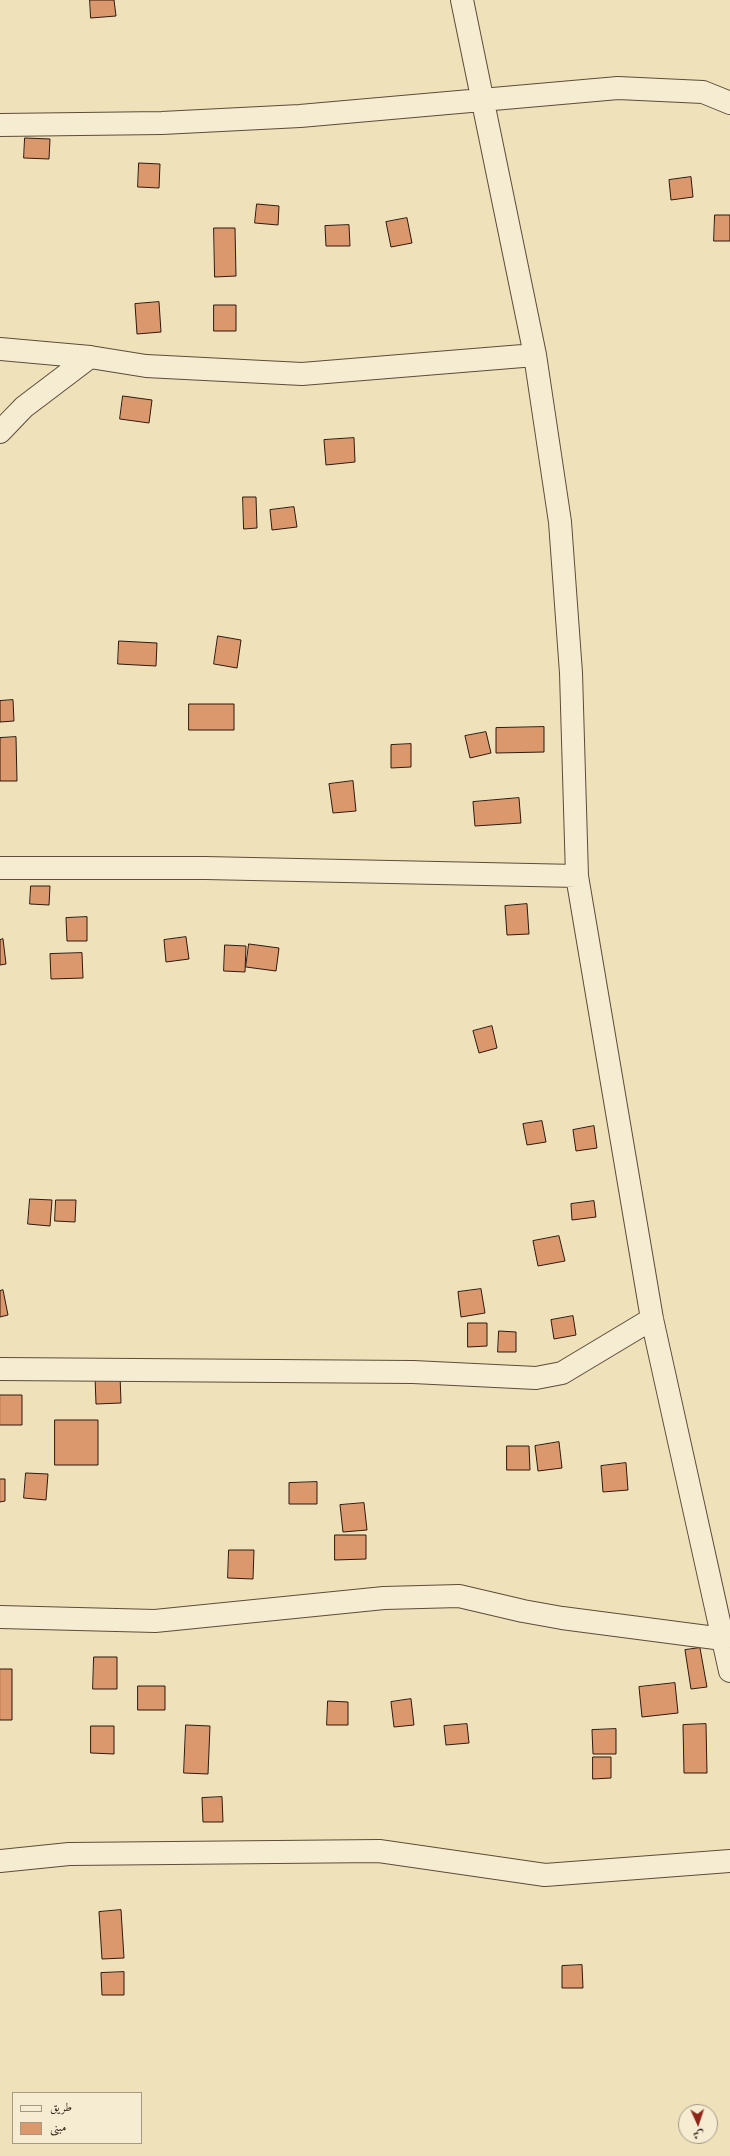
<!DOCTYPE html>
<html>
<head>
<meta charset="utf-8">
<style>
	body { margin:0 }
	#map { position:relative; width:730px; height:2156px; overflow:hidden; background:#efe2ba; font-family:"EB Garamond",Amiri,serif }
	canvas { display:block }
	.legend { position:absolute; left:12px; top:2092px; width:130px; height:52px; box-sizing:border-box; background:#f5ecd2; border:1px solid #a59885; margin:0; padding:5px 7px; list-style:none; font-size:12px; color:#2e1911 }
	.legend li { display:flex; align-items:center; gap:8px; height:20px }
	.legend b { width:20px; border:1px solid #a59885 }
	.north { position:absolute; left:678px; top:2104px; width:40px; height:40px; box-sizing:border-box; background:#f5ecd2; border:1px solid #a59885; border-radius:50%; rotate:177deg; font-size:11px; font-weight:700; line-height:16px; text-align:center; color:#2e1911 }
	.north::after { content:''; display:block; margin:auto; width:14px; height:18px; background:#8f2418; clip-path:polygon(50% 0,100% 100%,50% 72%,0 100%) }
</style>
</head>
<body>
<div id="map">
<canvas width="730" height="2156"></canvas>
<ul class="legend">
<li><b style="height:5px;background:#f5ecd2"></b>طريق</li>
<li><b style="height:11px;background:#dc986d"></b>مبنى</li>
</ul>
<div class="north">ش</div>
</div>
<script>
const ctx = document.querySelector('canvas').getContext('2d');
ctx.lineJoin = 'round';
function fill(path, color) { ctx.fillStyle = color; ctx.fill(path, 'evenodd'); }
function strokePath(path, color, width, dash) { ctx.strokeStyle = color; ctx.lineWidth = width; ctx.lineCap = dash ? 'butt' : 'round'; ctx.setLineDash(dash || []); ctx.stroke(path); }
const building = new Path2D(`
	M90,0H114L116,16L91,18Z
	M25,138L50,139L49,159L24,158Z
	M139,163L160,164L159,188L138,187Z
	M691,177L693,197L671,200L669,180Z
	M257,204L279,206L278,225L255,223Z
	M715,215H730V241H714Z
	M407,218L412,243L391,247L386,222Z
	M349,225L350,246H326L325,226Z
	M214,228H235L236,276L215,277Z
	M159,302L161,332L137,334L135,304Z
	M214,305H236V331H214Z
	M123,396L152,400L149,423L120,419Z
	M354,438L355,462L326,465L324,440Z
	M243,497H256L257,528L244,529Z
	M294,507L297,527L272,530L270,510Z
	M218,636L241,640L237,668L214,664Z
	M119,641L157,643L156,666L118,664Z
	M13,700L14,721L0,722V701Z
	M189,704H234V730H189Z
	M544,727V752L496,753V728Z
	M486,732L491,753L470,758L465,736Z
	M16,737L17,781H0V738Z
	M411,744V767L391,768V745Z
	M353,781L356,811L333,813L329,784Z
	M519,798L521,823L475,826L473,802Z
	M31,886H50L49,905L30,904Z
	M527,904L529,934L507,935L505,906Z
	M87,917V941H67L66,918Z
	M186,937L189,959L166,962L164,940Z
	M3,939L6,964L0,965V940Z
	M249,944L279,948L276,971L246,967Z
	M225,945L246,946L245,972L224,971Z
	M82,953L83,978L51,979L50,954Z
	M492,1026L497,1048L479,1053L473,1031Z
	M542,1121L546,1142L527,1145L523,1124Z
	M594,1126L597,1148L576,1151L573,1130Z
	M30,1199L52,1200L50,1226L28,1224Z
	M56,1200H76L75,1222L55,1221Z
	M594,1201L596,1217L572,1220L571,1204Z
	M559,1236L565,1261L538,1266L533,1241Z
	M481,1289L485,1313L461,1317L458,1292Z
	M3,1290L8,1315L0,1317V1291Z
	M573,1316L576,1335L554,1339L551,1320Z
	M468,1323H487V1346L468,1347Z
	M499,1331L516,1332V1352H498Z
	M120,1375L121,1403L96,1404L95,1376Z
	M0,1395H22V1425H0Z
	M55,1420H98V1465H55Z
	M559,1442L562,1468L538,1471L535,1446Z
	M507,1446H529L530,1470H507Z
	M626,1463L628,1490L603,1492L601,1466Z
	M26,1473L48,1474L46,1500L24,1498Z
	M0,1479H5V1501L0,1502Z
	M317,1482V1504H289V1483Z
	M364,1503L367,1530L343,1532L340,1505Z
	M335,1535H366V1559L335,1560Z
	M229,1550H254L253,1579L228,1578Z
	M700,1648L707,1687L691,1689L685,1650Z
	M94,1657H117V1689H93Z
	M0,1669H12V1720H0Z
	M675,1683L678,1713L642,1717L639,1687Z
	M138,1686H165V1710H138Z
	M411,1699L414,1725L394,1727L391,1702Z
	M328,1701L348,1702V1725H327Z
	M467,1724L469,1743L446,1745L444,1726Z
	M706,1724L707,1773H684L683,1725Z
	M186,1725L210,1726L208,1774L184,1773Z
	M91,1726H114V1754L91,1753Z
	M616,1729V1754H593L592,1730Z
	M593,1757H611V1778L593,1779Z
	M222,1797L223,1822H203L202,1798Z
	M121,1910L124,1958L102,1959L99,1912Z
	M582,1965L583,1988H562V1966Z
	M124,1972V1995H102L101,1973Z`);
fill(building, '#dc986d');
strokePath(building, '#2e1911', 1);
const street = new Path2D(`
	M462,0L535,355L560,522L571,673L577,876L652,1319L730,1671
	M0,125L162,123L300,116L618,88L703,92L730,103
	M0,349L90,357L146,366L302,374L535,355
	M0,432L24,407L90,357
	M0,868H205L577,876
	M0,1369L413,1372L536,1378L562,1373L652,1319
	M0,1617L155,1621L384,1598L459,1596L523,1611L562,1618L723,1639
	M0,1861L69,1854L379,1851L545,1875L730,1861`);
strokePath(street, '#5e4b3b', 24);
strokePath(street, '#f5ecd2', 22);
</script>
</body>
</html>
